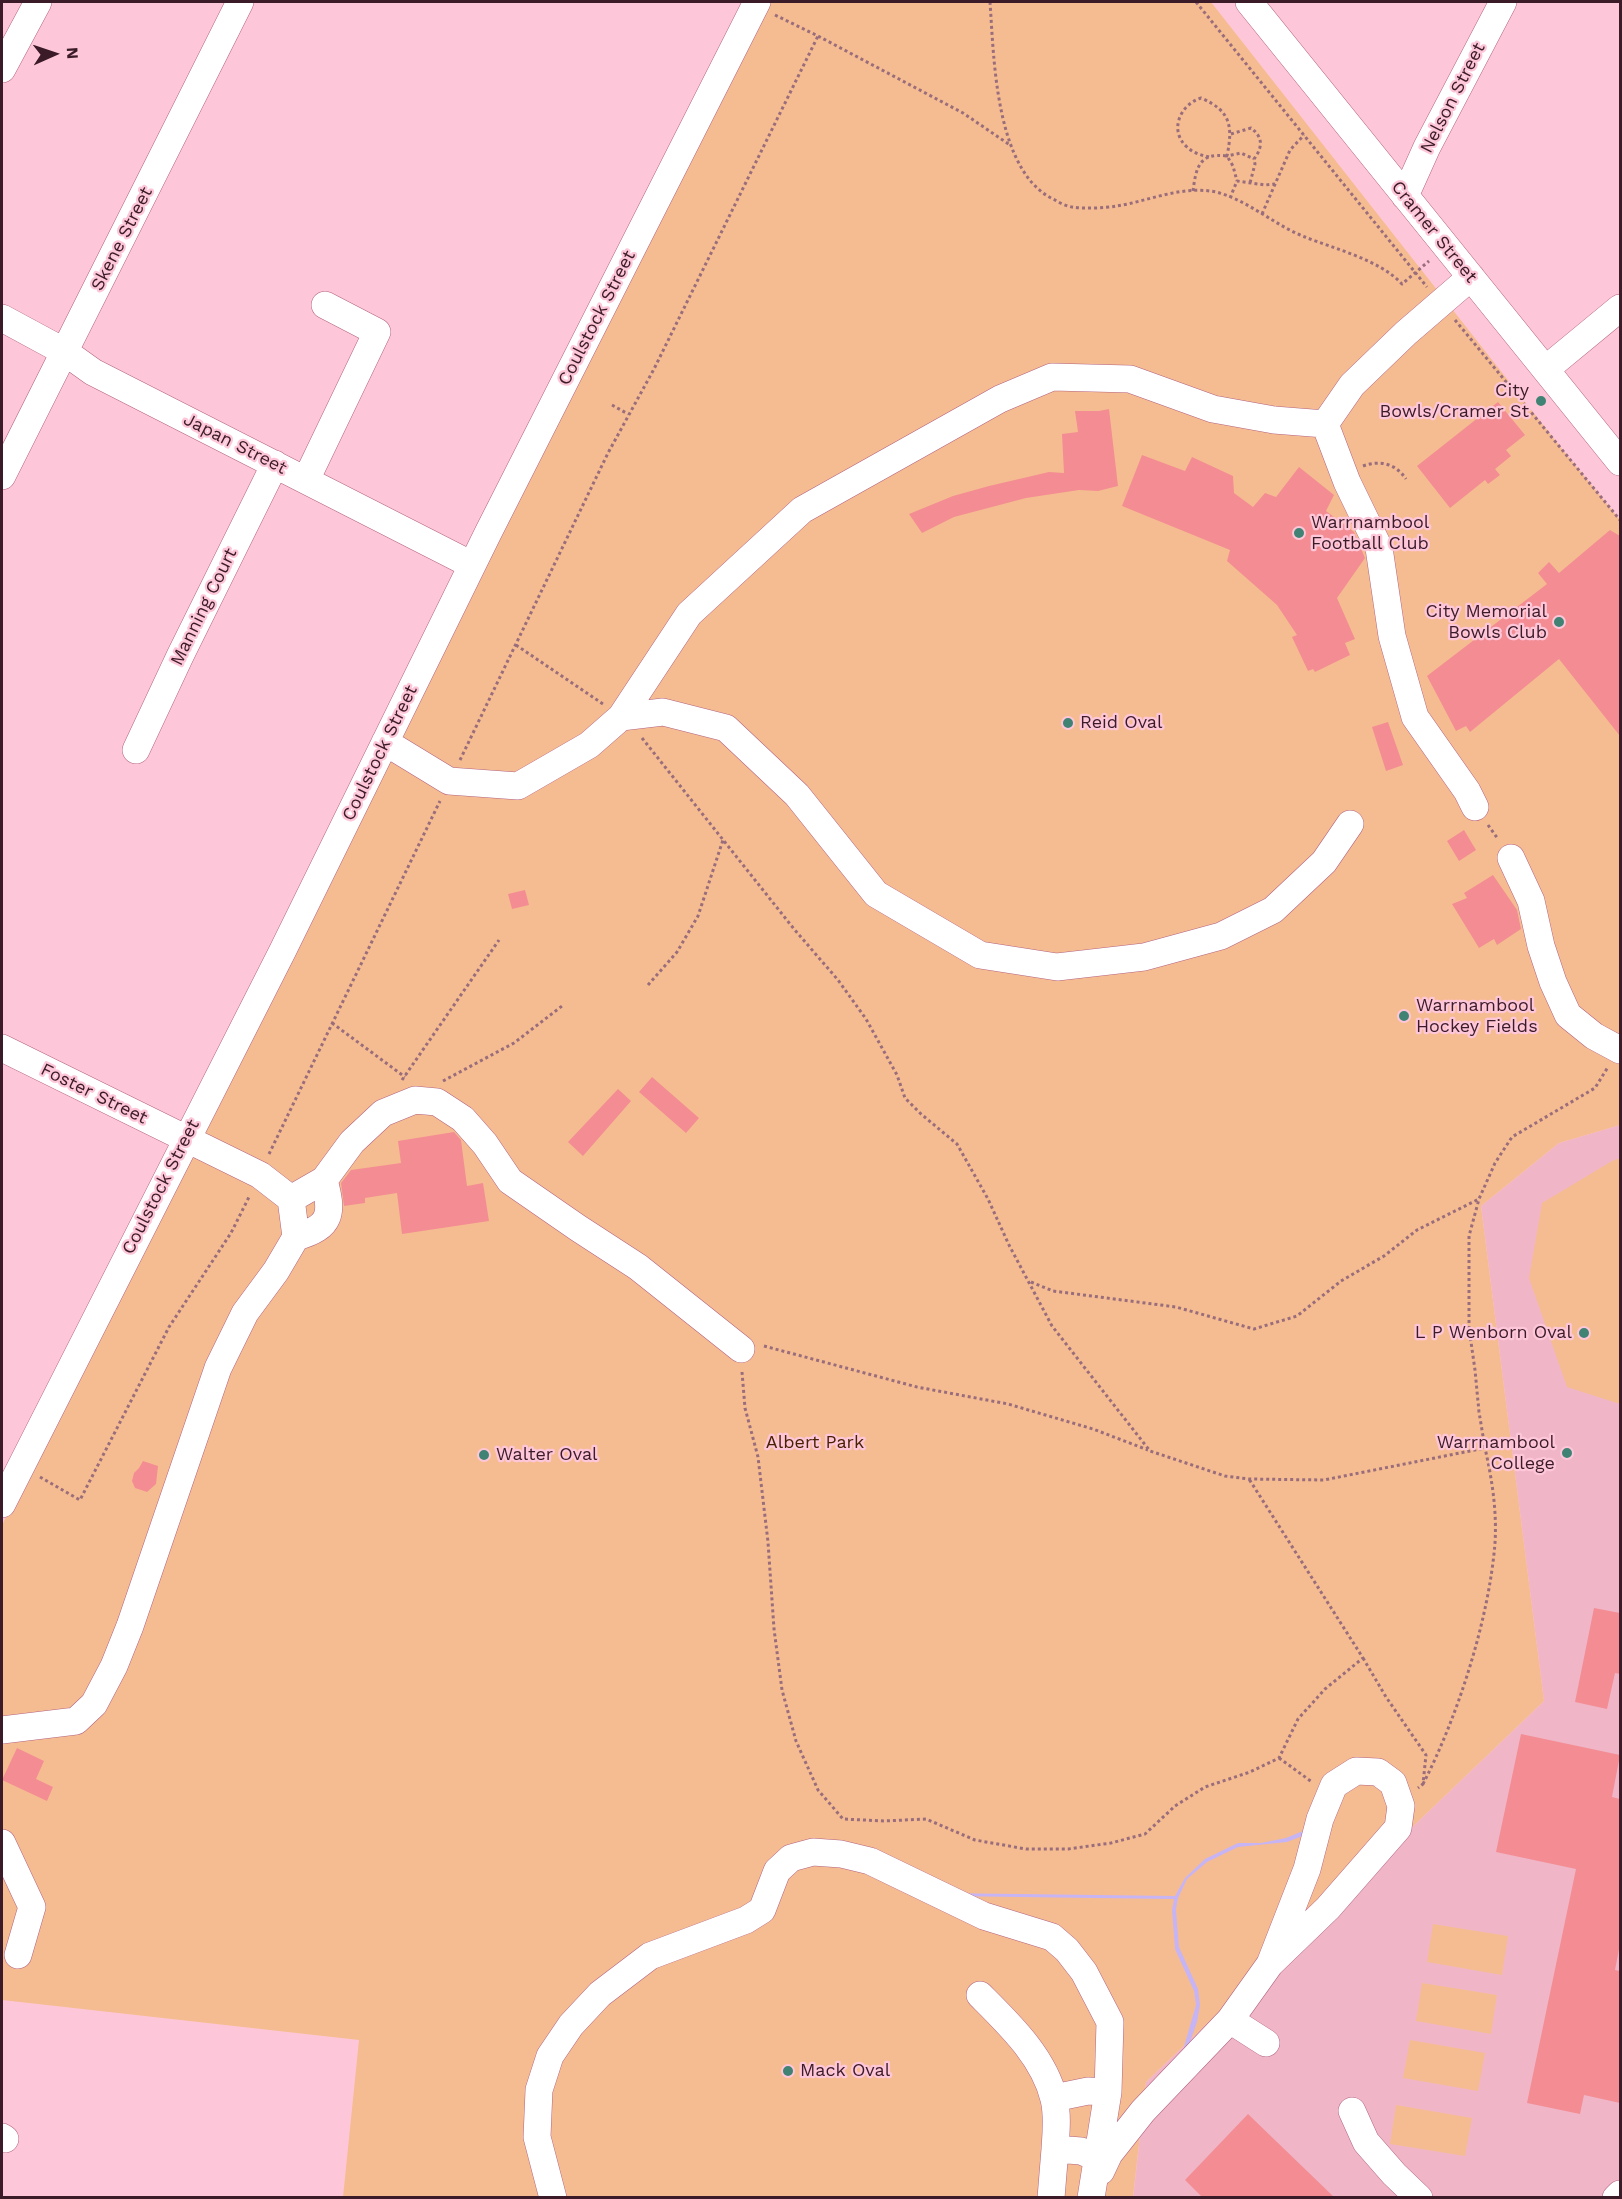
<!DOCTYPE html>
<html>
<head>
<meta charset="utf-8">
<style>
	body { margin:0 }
	#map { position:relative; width:1622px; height:2199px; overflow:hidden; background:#fec7d9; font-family:"Work Sans",sans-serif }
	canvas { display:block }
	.frame { position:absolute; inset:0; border:3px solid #3c1b28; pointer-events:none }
	.north { position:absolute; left:24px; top:24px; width:60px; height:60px; -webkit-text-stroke:4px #fec7d9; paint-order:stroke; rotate:87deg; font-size:16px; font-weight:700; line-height:24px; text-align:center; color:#3c1b28 }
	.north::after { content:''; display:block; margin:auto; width:21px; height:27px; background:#3c1b28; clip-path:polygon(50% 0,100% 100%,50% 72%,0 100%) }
</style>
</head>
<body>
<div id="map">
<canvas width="1622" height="2199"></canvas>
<div class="frame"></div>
<div class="north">N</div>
</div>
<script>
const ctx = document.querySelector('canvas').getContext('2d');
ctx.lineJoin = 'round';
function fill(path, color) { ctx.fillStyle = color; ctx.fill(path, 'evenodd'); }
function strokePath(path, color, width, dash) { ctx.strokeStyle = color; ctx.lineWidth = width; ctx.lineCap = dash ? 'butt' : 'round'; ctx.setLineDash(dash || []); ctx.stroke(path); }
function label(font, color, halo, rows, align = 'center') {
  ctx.font = font + ' "Work Sans",sans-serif'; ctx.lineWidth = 4.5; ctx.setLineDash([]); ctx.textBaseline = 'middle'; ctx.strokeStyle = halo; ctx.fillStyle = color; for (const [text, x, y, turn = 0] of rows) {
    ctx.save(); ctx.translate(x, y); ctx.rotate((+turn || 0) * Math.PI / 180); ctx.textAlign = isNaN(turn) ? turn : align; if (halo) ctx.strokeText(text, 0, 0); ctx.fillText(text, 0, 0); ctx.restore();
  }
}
fill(new Path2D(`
	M1620,1125V2197L1133,2198L1146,2082L1544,1701L1481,1206L1559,1143Z`), '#f0b6c8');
fill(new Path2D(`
	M767,2H1211L1562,449L1620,520V1125L1559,1143L1481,1206L1544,1701L1146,2082L1133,2197H343L359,2040L2,2000V1525Z
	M1620,1158V1404L1567,1387L1529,1278L1542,1203L1612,1161Z
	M1433,1924L1508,1936L1502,1975L1427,1962Z
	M1422,1983L1497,1995L1491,2034L1416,2021Z
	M1410,2040L1485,2053L1478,2091L1403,2078Z
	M1396,2105L1472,2118L1465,2156L1390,2144Z`), '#f6bc91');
fill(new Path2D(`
	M1303,1831L1305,1835L1287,1842L1238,1847L1207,1862L1187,1879L1178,1898L1176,1910L1179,1947L1198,1989L1200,2005L1197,2022L1179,2073L1185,2043L1196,2005L1194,1991L1175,1949L1172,1910L1174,1899L943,1896L938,1893L1175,1896L1185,1878L1205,1859L1238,1843H1261L1286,1838Z`), '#c6b4f5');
fill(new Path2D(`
	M1498,402L1525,435L1506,450L1511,456L1495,469L1500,475L1488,484L1485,480L1450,508L1417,466Z
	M1109,409L1118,486L1098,491L1079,490L1026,498L954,517L922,533L909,514L953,496L989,486L1049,472L1064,473L1062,434L1078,432L1075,411H1099Z
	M1142,455L1185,471L1192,457L1233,476L1234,493L1253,507L1265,493L1276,497L1299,467L1334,495L1326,511L1354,532L1365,558L1337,598L1355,639L1345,643L1350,655L1315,672L1313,669L1308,671L1292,637L1297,635L1277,605L1227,561L1230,550L1122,506Z
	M1610,530L1620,536V736L1559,659L1470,732L1466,726L1456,731L1427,676L1547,584L1538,573L1549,562L1559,573Z
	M1388,722L1403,765L1386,771L1372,727Z
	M1464,830L1476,850L1459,861L1447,841Z
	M1493,875L1517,910L1521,929L1497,945L1494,939L1479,948L1452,904L1467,898L1464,893Z
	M525,890L529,905L512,909L508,894Z
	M652,1077L699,1118L686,1133L639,1092Z
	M618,1089L631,1101L583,1156L568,1142Z
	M454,1132L461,1140L467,1186L483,1183L489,1221L402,1234L397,1193L365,1198V1203L344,1206L341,1183L351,1170L401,1163L398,1141Z
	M143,1461L158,1466L156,1484L147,1492L135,1488L132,1481L134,1473L139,1468Z
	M1594,1608L1620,1613V1674L1615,1673L1607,1709L1575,1702Z
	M1521,1734L1620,1755L1612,1797L1620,1799V1944L1615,1970L1620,1971V2103L1584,2095L1580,2114L1527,2103L1576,1869L1496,1852Z
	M17,1748L44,1761L36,1779L53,1787L47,1801L2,1780Z
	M1248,2114L1335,2198H1203L1185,2180Z`), '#f38d93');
const minor = new Path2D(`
	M1249,2L1620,462
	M2,69L38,2
	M1405,196L1427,147L1503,2
	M2,318L65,352L93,372L472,565
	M1546,369L1620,308
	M1325,424L1347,482L1379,548L1392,636L1415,717L1467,791L1475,807
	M2,476L240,2
	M306,480L377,332L325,305
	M621,717L663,712L726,728L797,795L876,894L980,955L1057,967L1144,957L1221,936L1273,910L1324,862L1350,824
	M385,742L449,781L518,786L589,745L621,717L689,614L802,510L1000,399L1052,377L1130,379L1213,409L1274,420L1325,424L1352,385L1406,333L1471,277
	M136,750L180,656L275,464
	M1511,858L1531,901L1541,946L1553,982L1568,1015L1594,1036L1620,1050
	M2,1048L260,1175L291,1199L296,1237L276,1271L245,1313L218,1368L130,1626L114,1666L94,1704L76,1721L2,1730
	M291,1199L324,1180L352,1142L383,1113L415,1100L437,1102L463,1119L485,1144L510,1181L578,1228L638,1267L741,1349
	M296,1237C332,1227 333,1213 324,1180
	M2,1504L283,950L488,533L757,2
	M2,1843L32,1907L18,1955
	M980,1995C1009,2024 1044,2057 1054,2099C1058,2115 1056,2133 1055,2149L1081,2151L1098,2158
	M1230,2020L1266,2043
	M1054,2098L1088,2091L1108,2092
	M1352,2111L1366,2142L1394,2174L1419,2198
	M2,2137L5,2139
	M1101,2171L1109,2154L1143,2111L1230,2020L1270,1964L1307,1869L1320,1819L1334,1785L1356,1771L1378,1772L1393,1783L1401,1806L1398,1828L1328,1908L1270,1964
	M553,2198L537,2137L539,2090L550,2056L571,2025L600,1994L650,1956L746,1920L762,1910L777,1871L791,1858L813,1852L841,1854L870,1861L984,1916L1052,1937L1067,1950L1084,1972L1110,2022L1108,2092L1091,2198
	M1051,2198L1055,2149
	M1616,2198L1620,2194`);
strokePath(minor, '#b36280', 28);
strokePath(new Path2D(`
	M990,2C994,58 995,173 1055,200C1060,203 1066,206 1072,207C1085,209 1104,208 1117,206C1149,201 1182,185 1216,192C1248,200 1274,225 1305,237C1335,249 1380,260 1402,284L1429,261
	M1196,2L1427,287
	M775,15L818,36L963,113L1010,145
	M1231,134L1251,128C1263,137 1263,147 1254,159L1255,164L1250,183
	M1209,157C1201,155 1193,153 1187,147C1168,130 1181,104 1201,98C1231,111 1233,126 1227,156L1241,153L1254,159
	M1193,191C1196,168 1199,152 1227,156L1233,166L1237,181
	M1230,198L1237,181L1265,185L1275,184
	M1262,214L1290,150L1304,135
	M1455,320L1620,520
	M612,405L628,414
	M1363,466C1380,460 1395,463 1406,479
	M516,645L603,704
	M642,738L794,929L838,980L866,1019L897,1075L905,1098L921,1114L957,1144L988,1199L1009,1245L1052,1326L1150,1451L1225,1476L1249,1479L1324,1480L1485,1448L1479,1412L1475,1370L1469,1328V1236L1479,1199L1495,1163L1512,1137L1595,1088L1608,1067
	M460,760L608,453L654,369L818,36
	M1488,825L1498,839
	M648,985L677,952L698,916L723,840
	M332,1023L405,1077
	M402,1080L499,940
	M443,1081L514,1043L562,1006
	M269,1154L440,801
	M1031,1282L1053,1291L1176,1307L1254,1329L1297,1316L1341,1281L1384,1256L1417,1230L1479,1199
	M764,1346L917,1387L1008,1404L1093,1429L1148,1450
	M742,1372L745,1408L758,1457L768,1542L774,1629L782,1690L796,1741L818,1790L843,1819L884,1821L926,1819L975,1840L1026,1849H1068L1111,1843L1145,1834L1175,1806L1205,1787L1250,1772L1279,1758L1298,1719L1325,1689L1363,1658L1249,1479
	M40,1477L80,1500L169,1327L231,1233L250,1195
	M1363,1658L1386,1697L1426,1755L1423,1784L1418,1788
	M1279,1758L1312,1782
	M1423,1784C1458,1716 1489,1619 1495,1543C1497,1511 1492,1479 1485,1448`), '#996d7c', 3, [3, 3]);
strokePath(minor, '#fff', 27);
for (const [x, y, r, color] of [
	[1541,401,6,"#408374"],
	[1299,533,6,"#408374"],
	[1559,622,6,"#408374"],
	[1068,723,6,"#408374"],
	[1404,1016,6,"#408374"],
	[1584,1333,6,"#408374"],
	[1567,1453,6,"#408374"],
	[484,1455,6,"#408374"],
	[788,2071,6,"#408374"]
]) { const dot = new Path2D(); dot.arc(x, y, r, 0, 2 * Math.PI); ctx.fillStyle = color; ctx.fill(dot); strokePath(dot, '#fec7d9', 2); }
label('18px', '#3c1b28', '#fec7d9', [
	["Nelson Street",1453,98,-63],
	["Cramer Street",1434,232,51],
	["Skene Street",122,239,-63],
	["Coulstock Street",597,318,-63],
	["Japan Street",235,444,27],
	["Manning Court",204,607,-64],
	["Coulstock Street",380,753,-64],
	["Foster Street",94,1094,26],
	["Coulstock Street",161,1187,-63]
]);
label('18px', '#3c1b28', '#fec7d9', [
	["City",1529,391,"right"],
	["Bowls/Cramer St",1529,412,"right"],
	["Warrnambool",1311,523],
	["Football Club",1311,544],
	["City Memorial",1547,612,"right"],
	["Bowls Club",1547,633,"right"],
	["Reid Oval",1080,723],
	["Warrnambool",1416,1006],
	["Hockey Fields",1416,1027],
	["L P Wenborn Oval",1572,1333,"right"],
	["Warrnambool",1555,1443,"right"],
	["College",1555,1464,"right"],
	["Walter Oval",496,1455],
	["Mack Oval",800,2071]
], 'left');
label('18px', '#482200', '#fec7d9', [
	["Albert Park",815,1443]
]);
</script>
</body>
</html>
